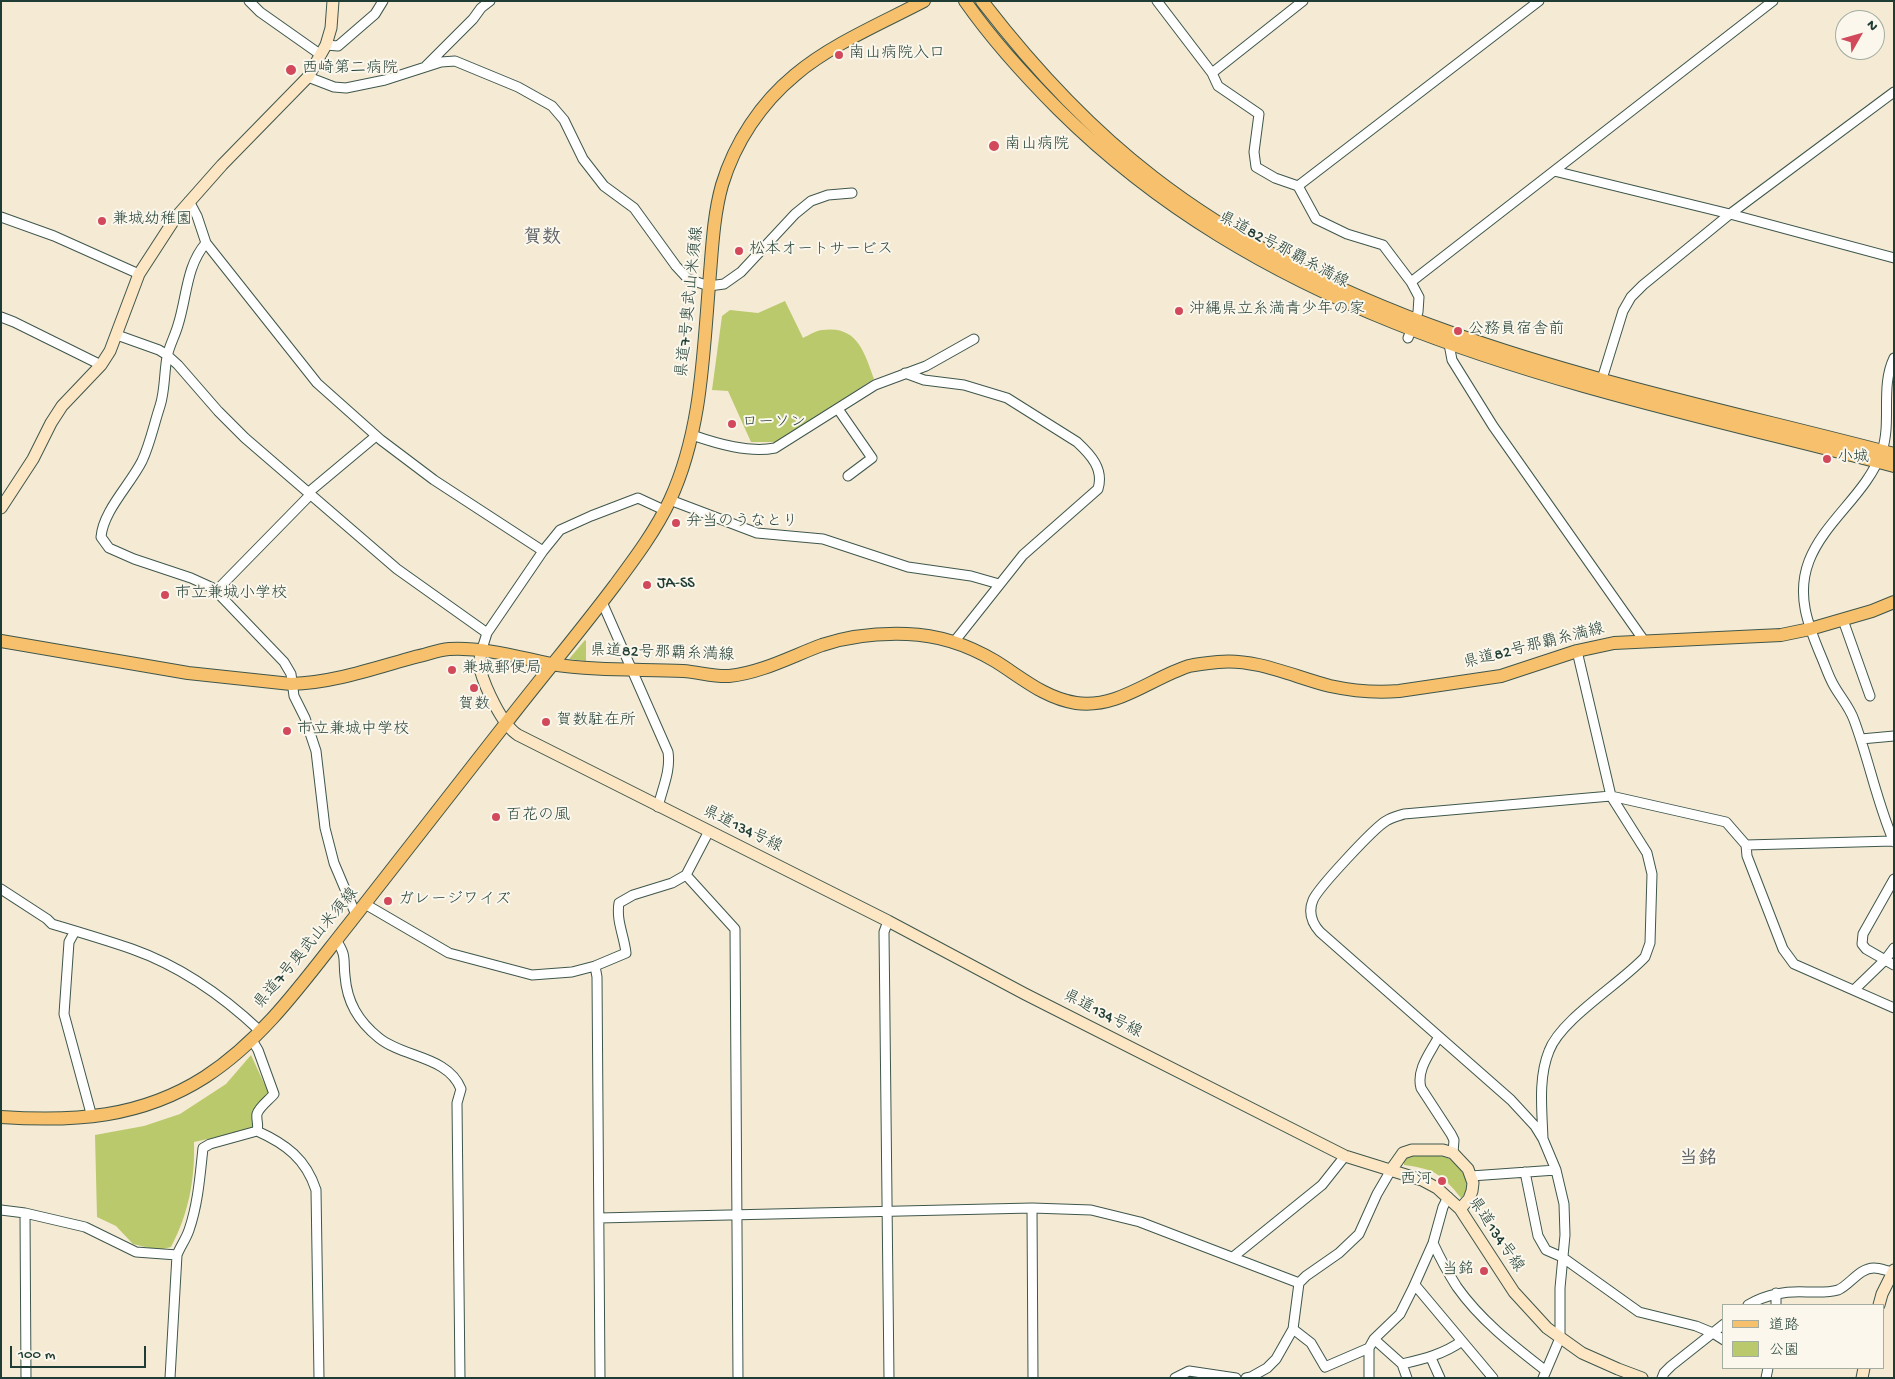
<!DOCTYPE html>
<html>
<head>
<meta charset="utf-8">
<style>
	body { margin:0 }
	#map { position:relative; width:1895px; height:1379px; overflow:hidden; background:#f5ead4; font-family:"Gochi Hand","Klee One",sans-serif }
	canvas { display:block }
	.frame { position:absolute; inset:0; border:2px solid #1f3d34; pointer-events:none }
	.legend { position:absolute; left:1722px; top:1304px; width:162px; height:65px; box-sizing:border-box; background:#fbf7ec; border:1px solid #a3ada2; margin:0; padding:6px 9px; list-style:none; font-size:15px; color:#1f3d34 }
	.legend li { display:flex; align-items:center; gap:10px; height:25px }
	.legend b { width:25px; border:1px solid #a3ada2 }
	.north { position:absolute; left:1835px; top:10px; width:50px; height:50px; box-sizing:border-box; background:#fbf7ec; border:1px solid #a3ada2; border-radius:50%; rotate:52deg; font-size:14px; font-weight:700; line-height:20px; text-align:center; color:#1f3d34 }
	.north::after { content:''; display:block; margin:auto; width:18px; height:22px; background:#d1495b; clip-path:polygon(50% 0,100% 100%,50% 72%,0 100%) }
	.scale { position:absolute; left:10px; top:1346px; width:136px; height:22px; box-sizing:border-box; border:2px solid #1f3d34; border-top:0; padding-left:6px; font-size:15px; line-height:18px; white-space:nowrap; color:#1f3d34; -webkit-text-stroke:4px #fbf7ec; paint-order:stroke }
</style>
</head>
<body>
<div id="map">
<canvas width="1895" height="1379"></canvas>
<div class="frame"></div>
<ul class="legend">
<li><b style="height:6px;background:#f7c06c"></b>道路</li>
<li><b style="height:14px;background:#b9c96c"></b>公園</li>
</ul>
<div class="north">N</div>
<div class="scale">100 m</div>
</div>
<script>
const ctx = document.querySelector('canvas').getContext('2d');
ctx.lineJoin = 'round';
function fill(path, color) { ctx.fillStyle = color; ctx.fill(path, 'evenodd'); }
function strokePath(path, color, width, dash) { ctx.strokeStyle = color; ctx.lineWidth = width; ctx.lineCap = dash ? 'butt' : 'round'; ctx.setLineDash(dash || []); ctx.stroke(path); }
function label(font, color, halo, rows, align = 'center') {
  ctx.font = font + ' "Gochi Hand","Klee One",sans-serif'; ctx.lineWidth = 4; ctx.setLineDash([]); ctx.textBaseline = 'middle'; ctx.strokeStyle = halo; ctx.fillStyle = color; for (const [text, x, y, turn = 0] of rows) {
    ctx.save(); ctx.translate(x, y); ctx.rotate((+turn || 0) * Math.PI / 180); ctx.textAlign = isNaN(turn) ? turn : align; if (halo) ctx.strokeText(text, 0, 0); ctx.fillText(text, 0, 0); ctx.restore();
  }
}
fill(new Path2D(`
	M785,301L803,338C809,335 815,331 822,330C857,325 864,351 874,379L776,442H751L728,391L712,390L722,316L730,310L758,313Z
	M585,640L586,641V661L569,659Z
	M251,1055L269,1094L257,1107L252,1117L253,1129L194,1142C195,1179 189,1213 171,1247L158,1250L133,1244L116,1226L97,1217L95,1135L144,1126L180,1114L226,1084Z
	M1432,1155C1439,1156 1446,1156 1451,1160C1462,1167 1474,1188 1461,1198C1442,1174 1434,1169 1404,1165V1162L1408,1156Z`), '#b9c96c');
const street = new Path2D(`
	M249,1L260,12L321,55
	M1157,1L1212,73L1218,86L1259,114L1254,152L1256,167L1275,178L1298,186L1316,219L1347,234L1383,245L1411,282L1419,297L1418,312L1408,338
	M326,45L338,46L375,14L383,1
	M426,66L473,19L481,8L490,1
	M1212,73L1303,1
	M308,77L334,87L346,88L385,80L441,62L455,61L518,87L552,106L564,120L583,159L604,186L634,208L676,266L688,279L709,286L724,284L741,272L795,214L811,201L828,195L852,193
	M1554,171L1730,214L1894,258
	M1298,186L1539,1
	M189,201L197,216L206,243L317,383L381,440L434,480L543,551
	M1,217L54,236L139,274
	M206,243C186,266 187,297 178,325C175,336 169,346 167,357C164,373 165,391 160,406C154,424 150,444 142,461C130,485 103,511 101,537L109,548L134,559L191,578L213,588L284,662L291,674L294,696L305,718L316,751L325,828L334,863L356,915
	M1411,282L1773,1
	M1,317L14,322L101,365
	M117,335L159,350L167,355L178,365L218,411L245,438L397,569L487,633
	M1449,344L1452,360L1493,426L1645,642
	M1894,358C1880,387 1892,421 1882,451C1867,494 1825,520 1809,561C1796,595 1808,625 1821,656C1825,665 1828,675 1833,684C1840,697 1849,706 1854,720C1869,760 1877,803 1894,842
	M905,373L924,380L964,385L1007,398L1077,442C1091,455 1104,469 1098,489L1023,555L954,642
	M1602,379L1623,311L1631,297L1643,285L1730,214L1894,92
	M838,409L872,458L848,476
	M692,435C718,444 749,453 775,448L875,385L926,366L974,339
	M309,492L376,436
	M670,500L757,533L823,539L908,567L971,576L999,584
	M216,591L311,494
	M602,602L668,752C671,771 662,789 658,807
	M1843,620L1870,696
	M482,649L487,633L543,551L560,530L591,516L638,498L664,510
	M1861,739L1894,736
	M1746,845L1893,841
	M686,875L735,929L738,1378
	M1894,879L1863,934L1862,944L1866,949L1894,965
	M1,889L47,919L52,924C79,932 106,940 132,949C180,966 223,996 260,1031
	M365,904L449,953L532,975L572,972L595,966L626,953C624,935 616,921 619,903L633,895L672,883L686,875L709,831
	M888,921L884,932L889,1378
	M75,931L69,942L64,1014L92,1117
	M336,940C347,956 343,959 345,976C347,1002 358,1021 379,1038C404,1058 448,1056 461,1089L457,1103L460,1378
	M595,966L597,977L600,1378
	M1854,990L1885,960L1894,948
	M1438,1038C1430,1053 1416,1070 1421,1088L1451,1134L1454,1140L1453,1153
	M252,1040L258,1050L274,1094C269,1100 259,1107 257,1114C256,1120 259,1125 257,1131C286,1144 306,1159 316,1190L319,1378
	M1543,1139C1542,1110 1538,1078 1549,1051C1561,1019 1620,984 1645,957L1650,943L1652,874L1647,853L1611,796L1577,651
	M1525,1172L1538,1236L1546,1250L1562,1257L1639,1312L1696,1326L1713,1333L1724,1340
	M1471,1176L1556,1170
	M1032,1208L1033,1378
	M1,1210L25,1213L85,1227L136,1252L177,1255L170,1378
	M25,1213L26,1378
	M599,1218L1032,1208L1091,1210L1140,1222L1299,1283
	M1433,1243C1440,1258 1448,1273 1457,1287C1481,1321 1514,1346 1546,1371
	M177,1255C180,1247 186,1239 189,1230C198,1204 200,1176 203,1148L210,1144L257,1131
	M1233,1257L1322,1185L1345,1156
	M1415,1285L1493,1378
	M1748,1305C1767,1294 1785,1291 1807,1292C1817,1292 1828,1293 1838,1290C1850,1285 1859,1268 1874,1268C1880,1268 1887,1271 1893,1272
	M1776,1305V1293
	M1293,1329L1311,1343L1325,1367L1369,1348
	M1374,1339L1402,1364L1407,1378
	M1431,1358L1440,1378
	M1402,1364C1424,1359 1444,1354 1462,1341
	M1175,1378L1189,1371L1236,1378
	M1246,1378L1251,1377L1267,1368L1276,1359L1293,1329L1299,1283L1306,1276L1339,1253L1359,1234L1377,1194L1391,1170
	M1369,1378V1348L1374,1339L1400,1314L1413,1288L1433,1243L1443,1207L1448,1197
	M1543,1378L1560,1338V1288L1565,1235L1564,1204L1556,1170L1543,1139L1535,1126L1511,1100L1320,932C1312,923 1308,912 1313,900C1318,888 1374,828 1386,821C1392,817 1398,816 1404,814L1611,796L1726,822L1746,845L1747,856L1783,949L1794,964L1894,1008
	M1662,1378L1664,1373L1671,1366L1724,1324
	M1766,1378L1768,1368`);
const secondary = new Path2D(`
	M1,508L33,459L51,423L62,406L101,365L110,351L139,274L176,217L222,165L308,77L326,45L331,28L333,1
	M482,649C481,655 478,663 480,669C485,687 502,725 518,735L888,921L1025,994L1345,1156L1422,1180L1437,1188L1460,1209L1514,1292L1547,1328L1582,1353L1618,1369L1642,1378
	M1391,1170L1403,1153L1412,1150H1443L1453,1153L1468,1169L1473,1183L1472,1191L1469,1199L1460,1209
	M1879,1305L1882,1294L1894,1270
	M1862,1378L1864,1368`);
const primary = new Path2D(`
	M965,1C993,41 1025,76 1059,110C1288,337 1596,388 1894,466
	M982,1C1032,66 1088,127 1153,177C1363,340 1643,388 1894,454
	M1,641L188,673L291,684C333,683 375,668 415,657C426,655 437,650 449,649C484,647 517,657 551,664C594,671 640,669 683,671C699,672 714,677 729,676C761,673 792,656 822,645C849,636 879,633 907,634C939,635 968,645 995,661C1021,677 1044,698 1076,703C1118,709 1151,678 1189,666C1198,664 1208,663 1218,662C1256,658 1294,677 1330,686C1353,691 1375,693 1399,691L1501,676L1577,651L1614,643L1781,635L1810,629L1872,611L1894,602
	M1,1117C74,1122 141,1118 205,1077C264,1039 306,978 349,924C401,858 452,792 503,727C540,679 579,633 615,585C635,558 656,530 670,500C701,433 703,358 709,285C712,252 713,217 722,185C735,142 761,103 795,75C830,45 882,23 924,1`);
strokePath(street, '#3f574c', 11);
strokePath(secondary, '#3f574c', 13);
strokePath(primary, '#3f574c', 14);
strokePath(street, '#fff', 9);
strokePath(secondary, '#fce6c4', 11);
strokePath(primary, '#f7c06c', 12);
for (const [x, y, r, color] of [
	[839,55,5,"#d1495b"],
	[291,70,6,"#d1495b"],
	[994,146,6,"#d1495b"],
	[102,221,5,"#d1495b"],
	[739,251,5,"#d1495b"],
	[1179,311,5,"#d1495b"],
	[1458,331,5,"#d1495b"],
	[732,424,5,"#d1495b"],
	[1827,459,5,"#d1495b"],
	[676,523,5,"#d1495b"],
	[647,585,5,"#d1495b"],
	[165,595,5,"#d1495b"],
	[452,670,5,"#d1495b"],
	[474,688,5,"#d1495b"],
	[546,722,5,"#d1495b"],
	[287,731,5,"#d1495b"],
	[496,817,5,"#d1495b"],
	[388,901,5,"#d1495b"],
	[1442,1181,5,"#d1495b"],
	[1484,1271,5,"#d1495b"]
]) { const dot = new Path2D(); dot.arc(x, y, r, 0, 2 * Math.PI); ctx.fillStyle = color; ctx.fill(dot); strokePath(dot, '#fbf7ec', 2); }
label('16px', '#1f3d34', '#fbf7ec', [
	["南山病院入口",849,55],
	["西崎第二病院",302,70],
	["南山病院",1005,146],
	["兼城幼稚園",112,221],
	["松本オートサービス",749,251],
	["沖縄県立糸満青少年の家",1189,311],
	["公務員宿舎前",1468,331],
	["ローソン",742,424],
	["小城",1837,459],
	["弁当のうなとり",686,523],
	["JA-SS",657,585],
	["市立兼城小学校",175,595],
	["兼城郵便局",462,670],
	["賀数",474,706,"center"],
	["賀数駐在所",556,722],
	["市立兼城中学校",297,731],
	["百花の風",506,817],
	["ガレージワイズ",398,901],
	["西河",1432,1181,"right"],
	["当銘",1474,1271,"right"]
], 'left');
label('16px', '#1f3d34', '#fbf7ec', [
	["県道82号那覇糸満線",1283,251,28],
	["県道7号奥武山米須線",691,302,-84],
	["県道82号那覇糸満線",1534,647,-14],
	["県道82号那覇糸満線",662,654,2],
	["県道134号線",742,830,26],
	["県道7号奥武山米須線",307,949,-50],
	["県道134号線",1102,1015,27],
	["県道134号線",1495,1235,56]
]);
label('bold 19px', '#5d6267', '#fbf7ec', [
	["賀数",542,239],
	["当銘",1698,1160]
]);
</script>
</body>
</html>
